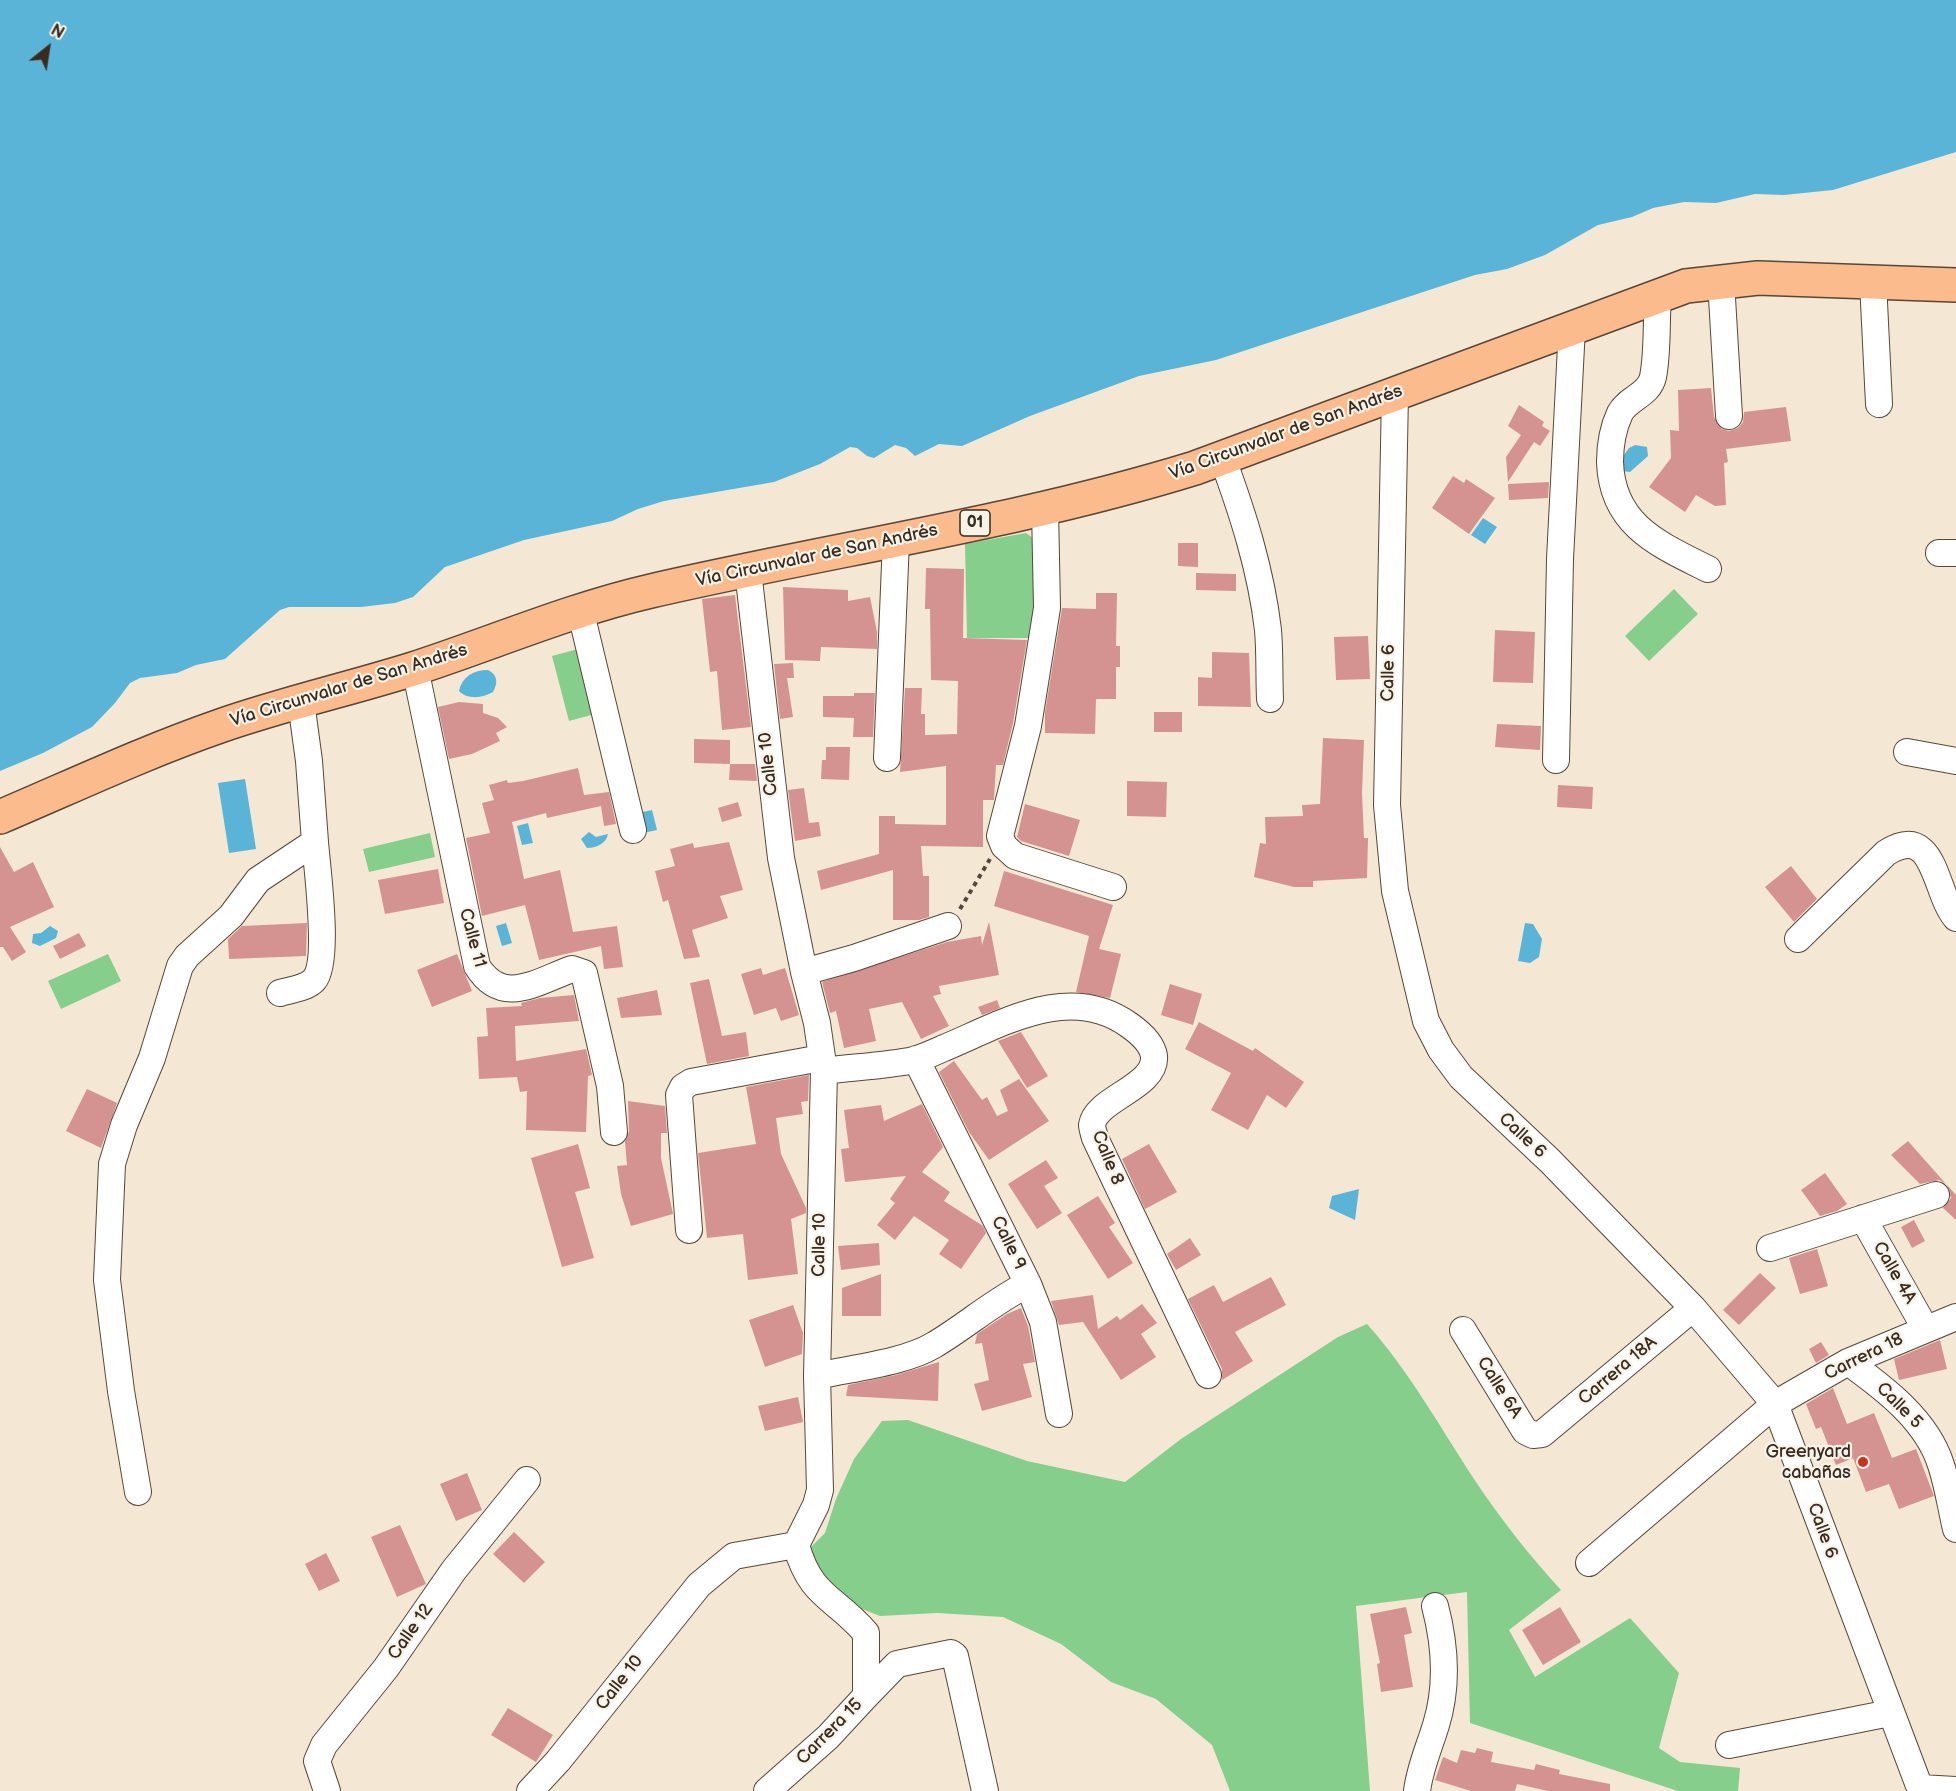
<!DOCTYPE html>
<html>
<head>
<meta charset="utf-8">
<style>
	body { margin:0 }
	#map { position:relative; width:1956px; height:1791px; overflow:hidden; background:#f4e8d4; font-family:"Balsamiq Sans",sans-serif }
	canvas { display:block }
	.north { position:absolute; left:18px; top:18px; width:60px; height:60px; -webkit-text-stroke:4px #f7f3e8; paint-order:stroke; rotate:30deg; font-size:16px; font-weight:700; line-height:24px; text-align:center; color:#3b2a1e }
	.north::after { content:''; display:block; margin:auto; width:21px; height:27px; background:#3b2a1e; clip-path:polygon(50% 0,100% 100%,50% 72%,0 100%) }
</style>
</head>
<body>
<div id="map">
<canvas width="1956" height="1791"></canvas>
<div class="north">N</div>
</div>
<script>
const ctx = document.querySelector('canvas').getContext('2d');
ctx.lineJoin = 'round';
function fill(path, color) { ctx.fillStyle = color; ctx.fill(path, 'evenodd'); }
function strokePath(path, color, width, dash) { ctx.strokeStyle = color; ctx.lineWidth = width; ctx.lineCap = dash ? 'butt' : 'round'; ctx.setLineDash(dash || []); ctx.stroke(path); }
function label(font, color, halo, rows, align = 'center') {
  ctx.font = font + ' "Balsamiq Sans",sans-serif'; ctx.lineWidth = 4.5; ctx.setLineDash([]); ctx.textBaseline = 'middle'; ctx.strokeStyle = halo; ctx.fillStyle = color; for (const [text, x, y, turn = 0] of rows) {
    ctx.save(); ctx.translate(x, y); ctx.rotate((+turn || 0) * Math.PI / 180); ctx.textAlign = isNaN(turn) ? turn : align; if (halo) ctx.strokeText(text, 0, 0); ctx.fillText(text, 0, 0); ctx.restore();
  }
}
fill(new Path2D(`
	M1026,533L1037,541L1039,548L1032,638H967L965,544Z
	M1674,589L1698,614L1649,661L1625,636Z
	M578,649L595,714L569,721L552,656Z
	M430,833L435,857L369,872L363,849Z
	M108,954L121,981L61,1009L48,981Z
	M1367,1324C1410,1372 1441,1429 1476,1482C1502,1521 1530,1556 1561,1590L1509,1630L1535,1677L1630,1618L1679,1673L1659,1748L1680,1762L1740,1768L1738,1791H1678L1470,1723L1467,1592L1356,1606L1370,1791H1230L1212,1745L1156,1699L1111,1682L1061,1644L1003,1617L937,1613L880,1616L839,1600L802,1556L825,1533L836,1499L854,1459L882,1421L908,1420L1027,1461L1125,1482L1181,1439L1338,1337Z`), '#85ce8b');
fill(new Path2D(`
	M0,0H1956V152L1833,190L1784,195L1755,194L1716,203L1684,202L1653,208L1632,217L1598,225L1545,255L1507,269L1475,275L1216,360L1139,376L1030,416L962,446L939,444L915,456L906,448L895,445L874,458L867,456L857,448L850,447L820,464L774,482L664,501L638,509L612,521L524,540L445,567L413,597L395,603L361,607H289L280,610L225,659L196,665L177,673L140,678L130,683L115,703L92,727L43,753L0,771Z
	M1635,445L1647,447L1648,456L1630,472L1622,471L1618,463L1629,448Z
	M1483,518L1497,527L1485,544L1471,535Z
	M488,670C498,675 498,683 493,692C483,698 467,700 459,691C462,677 473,670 488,670Z
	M245,779L256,849L229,853L218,783Z
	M652,810L657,830L643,833L638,813Z
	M528,823L533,843L522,845L517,826Z
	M589,832L596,837L608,834C606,844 596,848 587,848L581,839Z
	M506,923L512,943L502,946L496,926Z
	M1525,923L1533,924L1542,939L1539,957L1530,963L1518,961Z
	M50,926L58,931L56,938L40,946L32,943L33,934L41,933Z
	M1359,1189L1355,1220L1329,1208L1332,1196Z`), '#59b4d7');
fill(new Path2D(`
	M1711,388L1714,417L1722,429L1729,431L1738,428L1743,422L1744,412L1786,407L1791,441L1726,449L1728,462L1724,463L1726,505L1715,506L1696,495L1685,512L1649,487L1671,458L1670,430L1679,431L1678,390Z
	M1519,405L1544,422L1542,426L1550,431L1540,446L1534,442L1508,482L1506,457L1521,435L1508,426Z
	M1453,476L1464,483L1466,479L1495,498L1469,534L1432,508Z
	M1549,482L1548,498L1509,500L1508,484Z
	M1178,543H1198V567L1178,566Z
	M926,568L964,569L963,638L1027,640L1013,723L1003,765H996L994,800H983V847L921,846L923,876H929V917L919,920H893V870L821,890L817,871L879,854V816H895V824L946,825V766L900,772L905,688H922L921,714H925V735L957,734L958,681L931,680L930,609H925Z
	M1196,573L1236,574V591L1196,590Z
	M783,587L848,590V601L870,597L877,632V649L821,647L820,661L785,660Z
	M1096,593H1117L1116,646H1120V667H1116V699H1096L1095,734L1045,733V712L1062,608L1096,609Z
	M735,595L751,727L722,730L717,671L710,672L702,599Z
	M1495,630L1535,632L1533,683L1493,682Z
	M1368,636L1370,679L1336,680L1334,637Z
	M1212,652L1249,653L1251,707L1198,706V677L1212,678Z
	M793,663L794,678H787L793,717L780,719L774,664Z
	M854,693H875L873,737H853L854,718L823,717V696H854Z
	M459,702L483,704V713L498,718L507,727L496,733L500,741L472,754L449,759L438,707Z
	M1154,712H1182V732H1154Z
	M1497,724L1541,726L1540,750L1495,747Z
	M1323,738L1364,740L1362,793L1364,838H1368L1367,878L1313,881V887H1294L1254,877L1260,843L1266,844L1265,817L1303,816L1302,805L1320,804Z
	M694,739L730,740V764L694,763Z
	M826,747H850L849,780L821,779L822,760H826Z
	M730,764H755L757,781L729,780Z
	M578,768L584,795L609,792L616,824L604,826L601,806L547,818L546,813L512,822L524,879L560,870L573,932L617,926L623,967L604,969L601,946L539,960L525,905L482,916L466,838L490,833L482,803L494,800L489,785L507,780L508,783L523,781Z
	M1127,781L1167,782L1166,817L1127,816Z
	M1558,785L1593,787L1592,809L1557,807Z
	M804,788L809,823L819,822L821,836L795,841L788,790Z
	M738,802L742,816L722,822L718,808Z
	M1025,804L1080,820L1069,856L1021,841L1017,837Z
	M729,842L743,890L720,896L728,918L692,930L700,957L684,959L668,900L663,902L655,871L675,866L670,849L693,843L694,848Z
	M0,847L14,872L33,862L54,907L10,927L26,952L12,961L3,947H0Z
	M1791,866L1817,899L1794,922L1765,887Z
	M438,869L444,903L385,914L378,880Z
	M1004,871L1113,905L1099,949L1121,954L1110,998L1076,992L1089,936L994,906Z
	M989,922L999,975L939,986L941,994L933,996L949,1026L921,1039L902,1002L869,1009L876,1041L844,1048L836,1011L830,1013L822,982L947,942L981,936L982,945Z
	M307,923L306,956L229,959L228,939L242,926Z
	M79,933L86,946L60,959L53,946Z
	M457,954L472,991L432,1007L417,970Z
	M761,968L763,975L785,968L799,1015L781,1021L776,1008L754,1015L741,974Z
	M709,979L722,1036L746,1032L749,1056L707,1064L690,983Z
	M1170,984L1202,994L1193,1025L1161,1015Z
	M657,990L662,1015L621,1018L617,998Z
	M574,995L579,1021L515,1026L516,1061L586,1049L592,1075L588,1076L586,1132L526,1130L527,1091L520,1092L517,1077L479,1079L477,1037L488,1036L486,1008L522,1006L521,1003L540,998Z
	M997,1000L1000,1008L982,1015L978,1007Z
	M1199,1022L1253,1051L1255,1048L1304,1082L1286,1108L1267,1095L1248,1130L1211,1110L1231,1073L1185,1049Z
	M1021,1032L1048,1076L1027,1088L998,1041Z
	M954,1061L982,1100L987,1097L997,1116L1008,1111L1000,1090L1019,1079L1049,1121L989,1160L969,1132L939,1072Z
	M809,1075L808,1101L801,1102L803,1114L776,1118L781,1154L806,1208V1213L791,1219L798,1274L748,1280L743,1234L707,1238L698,1153L756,1144L746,1087Z
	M87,1089L117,1103L101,1148L66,1131Z
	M628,1101L665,1106L667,1133H661V1158L673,1214L631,1226L621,1194L617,1166L627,1165L625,1142L629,1131Z
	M922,1104L943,1147L922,1172L950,1192L944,1201L983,1226L986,1233L961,1269L939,1254L949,1240L914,1216L895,1240L877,1225L895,1203L890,1199L906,1176L845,1182L841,1149L849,1148L844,1110L881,1105L884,1121Z
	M1908,1141L1946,1184L1939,1180L1920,1184L1891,1155Z
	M578,1144L590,1188L575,1192L594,1258L562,1267L531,1158Z
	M1149,1144L1177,1192L1145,1209L1122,1159Z
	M1046,1160L1058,1178L1044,1186L1062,1213L1037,1229L1008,1184Z
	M1825,1173L1847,1204L1837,1211L1820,1216L1801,1190Z
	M1947,1185L1956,1195V1220L1943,1208L1951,1198Z
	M1098,1196L1115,1223L1109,1227L1133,1263L1108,1279L1067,1215Z
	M1914,1220L1925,1241L1912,1248L1901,1227Z
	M1190,1238L1201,1255L1176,1270L1167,1254Z
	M879,1243L880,1265L841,1270L838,1246Z
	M1817,1249L1828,1286L1800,1294L1789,1258Z
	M1760,1273L1776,1288L1739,1325L1723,1310Z
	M881,1274V1316H842V1288Z
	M1271,1277L1286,1305L1235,1332L1253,1361L1222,1380V1369L1188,1299L1214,1285L1223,1302Z
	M1093,1295L1098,1329L1117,1316L1120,1320L1142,1304L1157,1323L1141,1334L1156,1357L1121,1380L1083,1322L1059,1325L1051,1301Z
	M793,1305L803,1333L802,1354L765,1367L749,1320Z
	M1021,1308L1028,1326L1035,1362L1023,1364L1032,1397L982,1411L974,1384L989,1380L982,1343L975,1344L977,1334L1007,1314Z
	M1940,1340L1947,1369L1899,1380L1894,1359Z
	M1821,1342L1829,1355L1816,1363L1809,1349Z
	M939,1362L938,1401L846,1396L848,1385L896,1375Z
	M1833,1388L1847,1424L1874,1413L1892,1458L1916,1449L1934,1496L1899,1509L1889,1484L1866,1492L1853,1458L1836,1465L1821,1427L1816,1429L1806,1404Z
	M798,1397L803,1422L765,1431L758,1406Z
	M467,1473L482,1510L456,1521L440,1484Z
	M400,1525L426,1584L397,1597L371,1537Z
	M514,1532L545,1562L524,1583L493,1554Z
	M326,1553L340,1581L319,1591L305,1564Z
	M1406,1607L1412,1633L1404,1635L1413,1687L1381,1692L1377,1664L1380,1663L1370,1614Z
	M1560,1607L1581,1642L1543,1665L1522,1630Z
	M508,1708L553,1735L536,1762L491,1735Z
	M1477,1748L1493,1752L1491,1762L1534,1770L1536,1764L1560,1770L1559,1774L1610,1784V1791H1548L1517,1784L1515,1791H1471L1435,1780L1443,1757L1457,1763L1461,1750L1475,1753Z`), '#d49390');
const minor = new Path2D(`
	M1721,281L1729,416
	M1873,282L1879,404
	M1658,295C1656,321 1658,352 1653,377C1649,395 1628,398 1620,413C1613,428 1610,446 1610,462C1612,525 1658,544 1708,569
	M1395,394L1387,805L1395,891L1426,1021L1441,1050L1461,1077L1550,1161L1693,1308L1775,1404L1921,1791
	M1222,457C1243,514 1261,570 1268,630C1270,653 1269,676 1270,699
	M1045,508L1047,608L1028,726L1000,836L1004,846L1015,856L1113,887
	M1939,553H1956
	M580,609L633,830
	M415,668L477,966C502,1007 536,982 572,969L584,973L610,1086L614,1132
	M1907,752L1956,761
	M887,758L896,540
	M1556,760L1560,559L1572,327
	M1798,939L1886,853C1936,821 1934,893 1956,918
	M804,972L854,958L948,926
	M280,993C290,990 307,988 314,980C330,962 317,868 315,842
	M824,1071C853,1067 885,1066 914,1060C924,1057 935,1052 944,1048C1002,1024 1069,982 1129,1025C1139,1032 1152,1043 1154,1056C1157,1087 1096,1098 1092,1125C1092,1128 1094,1134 1095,1138L1208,1375
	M1863,1218L1925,1328
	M689,1230L679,1095L683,1087L691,1082L821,1058
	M1770,1248L1936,1195
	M1028,1284L1043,1322L1059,1414
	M1463,1330L1525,1431L1533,1435L1542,1434L1693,1308
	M1848,1362C1884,1388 1927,1420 1941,1465C1948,1486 1951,1508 1956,1529
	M817,1376C852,1368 904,1363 934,1345C966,1326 994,1301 1028,1284L916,1059
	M138,1492L121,1391L107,1280L112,1164L124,1125L152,1058L180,966L187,956L231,916L258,880L315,842L309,761L301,702
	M1589,1563L1775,1404L1848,1362L1956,1317
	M866,1696L897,1664L951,1653L955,1656L985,1791
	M1729,1745L1890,1713
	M1920,1788L1956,1790
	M327,1791L317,1761L324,1745L386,1668L454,1570L527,1480
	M530,1791L558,1761L699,1585L734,1556L796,1545L816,1505L820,1490L817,1376L824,1071L817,1023L804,972L781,858L748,571
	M767,1791L828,1737L866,1696V1633C834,1596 811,1598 796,1545
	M1417,1791C1420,1767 1429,1748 1436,1725C1448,1686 1445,1644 1435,1606`);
const highway = new Path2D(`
	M0,817C73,786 145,752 220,726C283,704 349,689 413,669C493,643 569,610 651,591C832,549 1017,523 1195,468L1686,286L1758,278L1956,285`);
strokePath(minor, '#574639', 28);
strokePath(highway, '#574639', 36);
strokePath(new Path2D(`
	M960,909L990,859`), '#574639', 4, [4.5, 4.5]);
strokePath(minor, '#fff', 26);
strokePath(highway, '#fbbb8c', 33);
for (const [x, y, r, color] of [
	[1863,1462,6,"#c8321e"]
]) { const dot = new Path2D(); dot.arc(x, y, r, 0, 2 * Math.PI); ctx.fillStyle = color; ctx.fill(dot); strokePath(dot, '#f7f3e8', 2); }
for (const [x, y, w] of [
	[975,523,30]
]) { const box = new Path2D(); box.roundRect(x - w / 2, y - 13, w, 26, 4.5); ctx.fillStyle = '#f7f3e8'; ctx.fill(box); strokePath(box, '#3b2a1e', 1.5); }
label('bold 16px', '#3b2a1e', null, [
	["01",975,523]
]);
label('18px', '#3b2a1e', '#f7f3e8', [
	["Vía Circunvalar de San Andrés",1286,433,-20],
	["Vía Circunvalar de San Andrés",817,556,-12],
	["Calle 6",1389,673,-89],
	["Vía Circunvalar de San Andrés",349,686,-17],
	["Calle 10",769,764,-96],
	["Calle 11",472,938,75],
	["Calle 6",1522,1136,43],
	["Calle 8",1107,1158,68],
	["Calle 9",1008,1243,64],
	["Calle 10",820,1245,-89],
	["Calle 4A",1894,1273,60],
	["Carrera 18",1864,1357,-26],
	["Carrera 18A",1618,1371,-40],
	["Calle 6A",1499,1388,58],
	["Calle 5",1899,1406,45],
	["Calle 6",1822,1531,70],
	["Calle 12",411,1632,-55],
	["Calle 10",620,1683,-52],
	["Carrera 15",830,1732,-45]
]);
label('18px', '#3b2a1e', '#f7f3e8', [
	["Greenyard",1851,1452],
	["cabañas",1851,1473]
], 'right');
</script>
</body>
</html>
